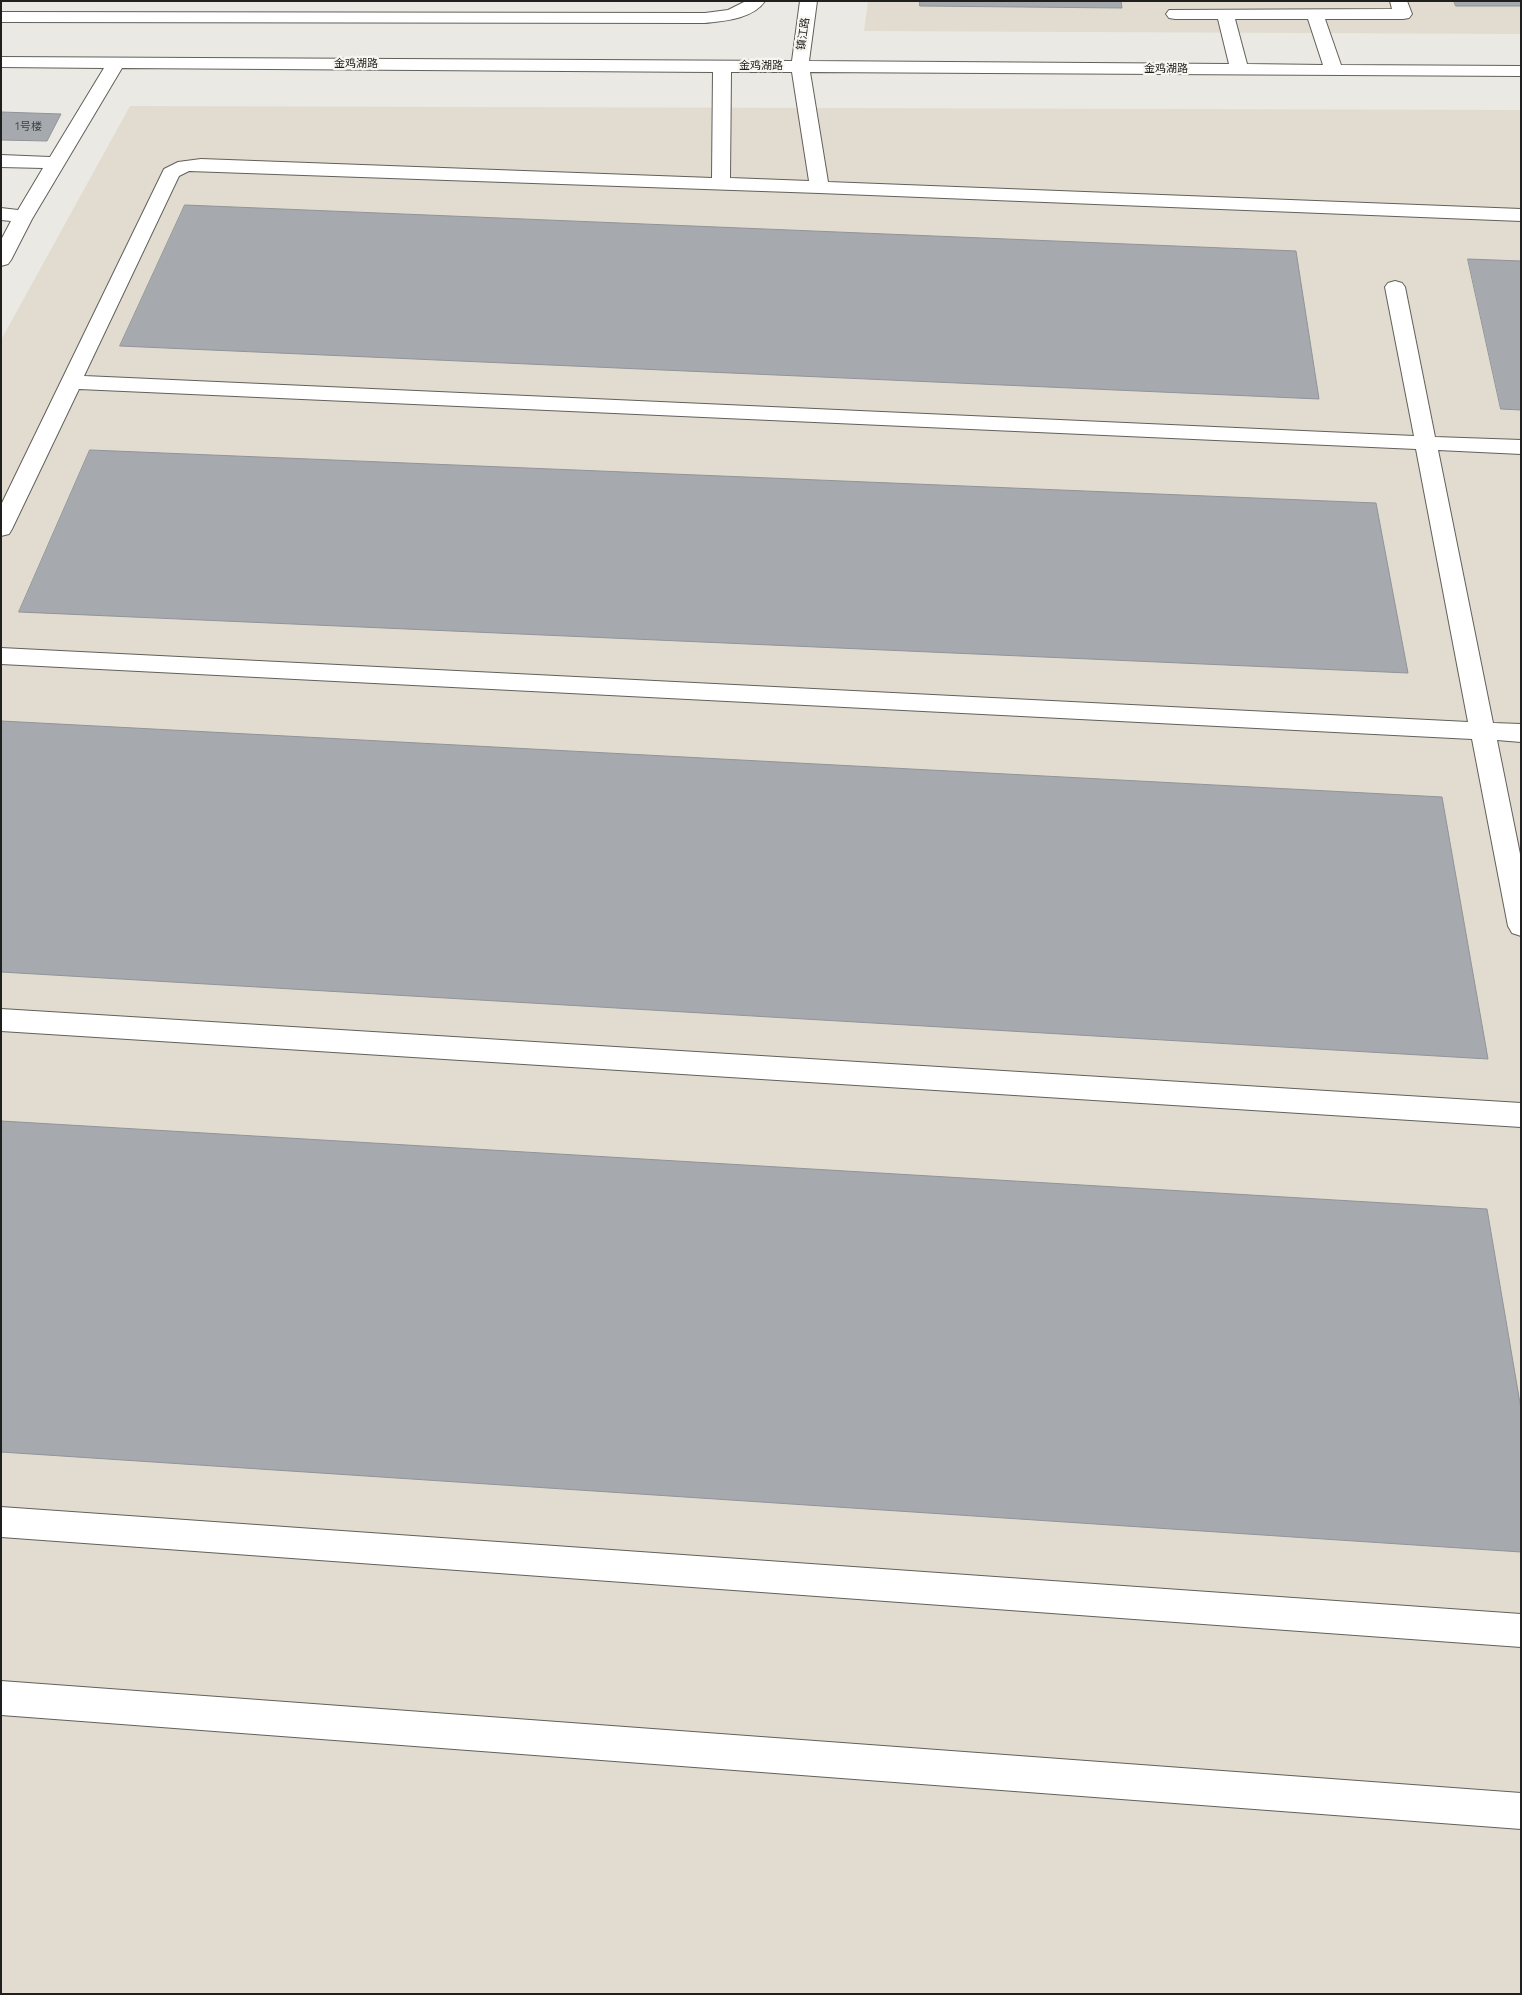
<!DOCTYPE html>
<html>
<head>
<meta charset="utf-8">
<style>
	body { margin:0 }
	#map { position:relative; width:1522px; height:1995px; overflow:hidden; background:#ebe9e3; font-family:"Titillium Web",sans-serif }
	canvas { display:block }
	.frame { position:absolute; inset:0; border:2px solid #1f1f1d; pointer-events:none }
</style>
</head>
<body>
<div id="map">
<canvas width="1522" height="1995"></canvas>
<div class="frame"></div>
</div>
<script>
const ctx = document.querySelector('canvas').getContext('2d');
ctx.lineJoin = 'round';
function fill(path, color) { ctx.fillStyle = color; ctx.fill(path, 'evenodd'); }
function strokePath(path, color, width, dash) { ctx.strokeStyle = color; ctx.lineWidth = width; ctx.lineCap = dash ? 'butt' : 'round'; ctx.setLineDash(dash || []); ctx.stroke(path); }
function label(font, color, halo, rows, align = 'center') {
  ctx.font = font + ' "Titillium Web","Noto Sans SC",sans-serif'; ctx.lineWidth = 4.5; ctx.setLineDash([]); ctx.textBaseline = 'middle'; ctx.strokeStyle = halo; ctx.fillStyle = color; for (const [text, x, y, turn = 0] of rows) {
    ctx.save(); ctx.translate(x, y); ctx.rotate((+turn || 0) * Math.PI / 180); ctx.textAlign = isNaN(turn) ? turn : align; if (halo) ctx.strokeText(text, 0, 0); ctx.fillText(text, 0, 0); ctx.restore();
  }
}
fill(new Path2D(`
	M868,1H1521V34L864,31Z
	M130,106L1521,110V1994H1V340Z`), '#e1dccf');
const building = new Path2D(`
	M920,1H1121L1122,8L920,6Z
	M1454,1H1521V6H1456Z
	M1,112L61,114L47,141L1,140Z
	M185,205L1296,251L1319,399L120,346Z
	M1468,259L1521,261V410L1501,409Z
	M90,450L1376,503L1408,673L19,612Z
	M1,721L1442,797L1488,1059L1,972Z
	M1,1121L1487,1209L1521,1409V1552L1,1452Z`);
fill(building, '#a6aaaf');
strokePath(building, '#909499', 1);
const minor = new Path2D(`
	M746,1H765C753,19 724,21 705,23L1,22V12L705,13L728,10Z
	M800,1H817L809,61L1229,64L1218,19H1175L1169,18L1166,14L1169,10L1392,9L1390,1H1407L1412,14L1409,18L1403,19H1325L1341,65L1521,66V76L810,72L828,182L1521,209V221L819,193L189,171L179,176L84,376L1414,436L1385,287L1388,283L1395,281L1402,283L1405,287L1435,437L1521,440V454L1438,450L1493,723L1521,724V742L1497,740L1521,859V936L1512,933L1508,926L1472,739L1,664V648L1468,722L1416,449L79,389L12,529L9,534L1,536V505L164,169L178,162L201,159L712,178L713,72L122,68L32,219L11,260L8,264L1,266V240L11,221L1,220V208L18,210L43,168L1,167V155L50,157L104,68L1,67V57L792,61ZM1235,19H1308L1323,65L1247,64ZM731,72H792L809,181L730,178Z
	M1,1009L1521,1103V1127L1,1031Z
	M1,1507L1521,1614V1647L1,1537Z
	M1,1681L1521,1793V1829L1,1715Z`);
strokePath(minor, '#62605b', 2);
fill(minor, '#fff');
label('11px', '#1f1f1d', '#f8f6f0', [
	["镇江路",804,34,-82],
	["金鸡湖路",356,64],
	["金鸡湖路",761,66],
	["金鸡湖路",1166,69]
]);
label('11px', '#414242', null, [
	["1号楼",28,127]
]);
</script>
</body>
</html>
